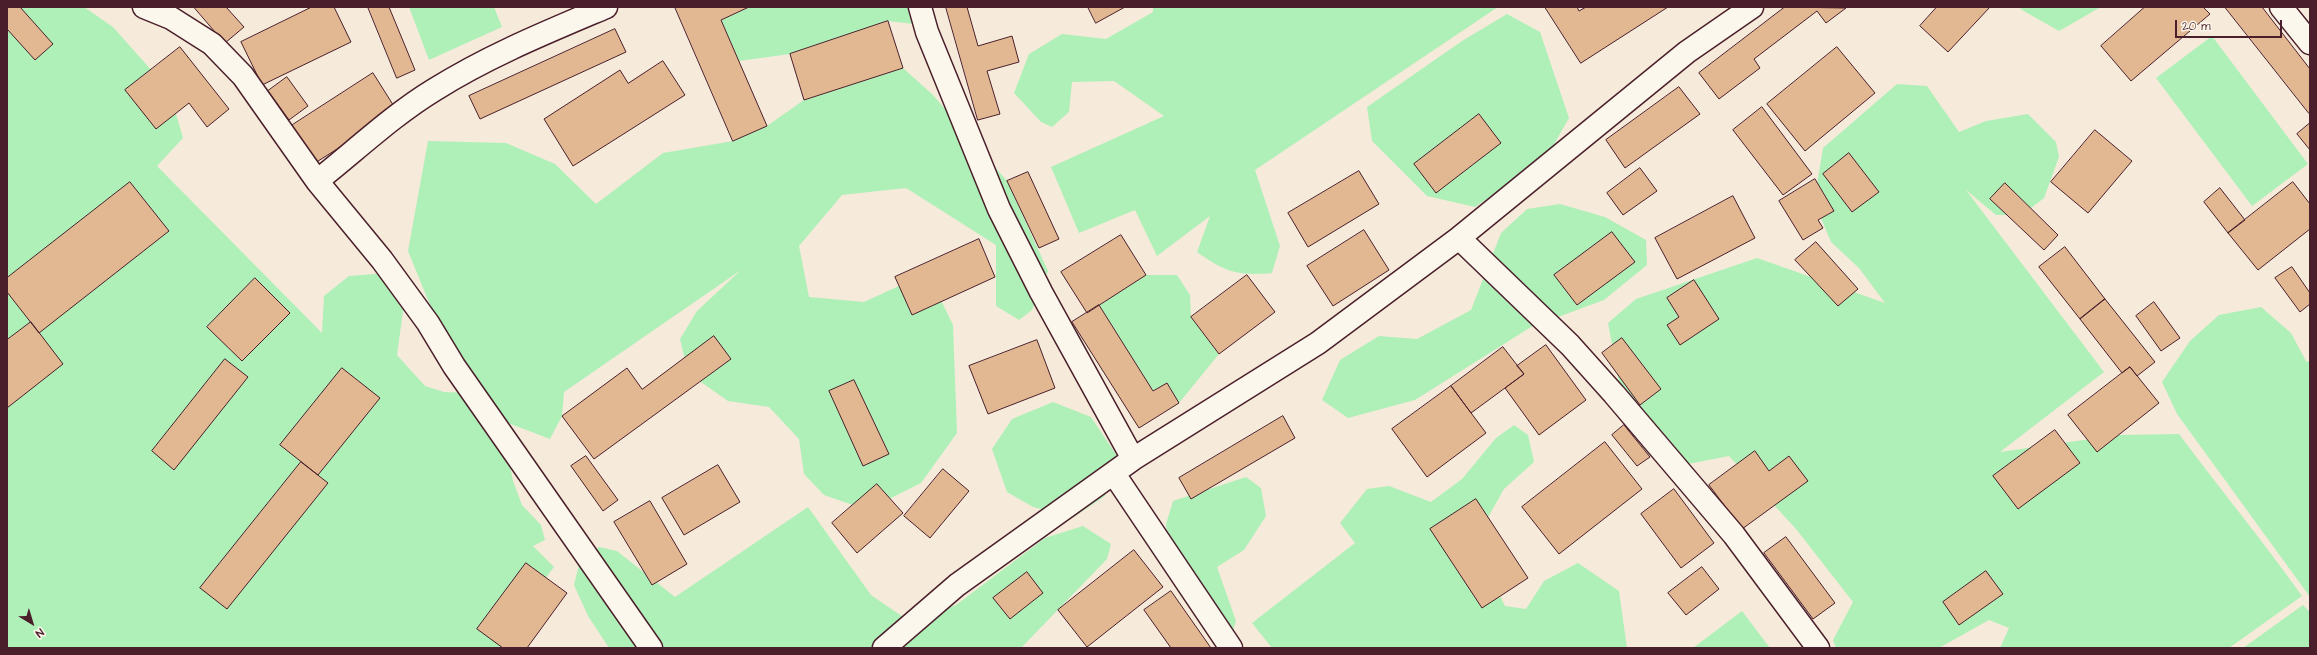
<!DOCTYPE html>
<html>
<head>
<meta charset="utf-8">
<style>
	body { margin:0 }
	#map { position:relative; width:2317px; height:655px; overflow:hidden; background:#f6eada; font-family:"Architects Daughter",sans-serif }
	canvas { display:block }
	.frame { position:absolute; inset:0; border:8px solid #4a1f2b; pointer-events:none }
	.north { position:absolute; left:12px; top:603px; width:40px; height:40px; -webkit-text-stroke:3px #fbf7ec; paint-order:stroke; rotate:142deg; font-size:11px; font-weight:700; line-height:16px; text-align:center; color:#4a1f2b }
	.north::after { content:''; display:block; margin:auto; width:14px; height:18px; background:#4a1f2b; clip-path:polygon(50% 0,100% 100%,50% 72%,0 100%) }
	.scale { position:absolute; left:2175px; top:20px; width:107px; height:18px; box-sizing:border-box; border:2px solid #4a1f2b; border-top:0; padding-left:5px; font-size:12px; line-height:14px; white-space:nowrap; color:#4a1f2b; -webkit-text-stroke:3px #fbf7ec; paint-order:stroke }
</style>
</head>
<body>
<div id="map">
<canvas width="2317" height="655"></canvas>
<div class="frame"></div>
<div class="north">N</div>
<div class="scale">20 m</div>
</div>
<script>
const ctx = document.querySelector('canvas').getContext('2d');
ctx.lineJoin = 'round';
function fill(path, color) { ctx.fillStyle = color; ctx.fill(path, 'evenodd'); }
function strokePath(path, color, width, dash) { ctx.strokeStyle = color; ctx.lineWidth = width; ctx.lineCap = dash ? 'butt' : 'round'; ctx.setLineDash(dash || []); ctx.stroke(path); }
fill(new Path2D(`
	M7,7H84L113,27L169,90L183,138L157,166L322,333L324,296L349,276L387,273L405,297L397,355L425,386L444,392L469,393L503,433L513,481L522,505L541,525L545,540L533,546L554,567L508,628L523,648H7Z
	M409,7H494L502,27L429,60Z
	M750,7H911L914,24L888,21L790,54L739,61L721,20Z
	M1153,7H1498L1255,170L1280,246L1272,273C1237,276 1225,272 1197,252L1210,216L1157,256L1135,210L1079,233L1051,167L1164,116L1114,81L1072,82L1069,112L1052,127L1041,122L1014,93L1029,54L1062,34L1106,39L1153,12Z
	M2019,7H2101L2059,31L2022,10Z
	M1507,14L1540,32L1569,118L1545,160L1475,207L1427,196L1372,141L1367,107L1462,41Z
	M2212,36L2308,164L2252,206L2156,78Z
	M903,68L933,95L1007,181L1048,271L1032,310L1019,320L996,306V245L906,188L842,195L799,246L809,297L864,302L914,279L935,288L953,325L957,433L921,483L867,510L824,495L804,474L799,439L769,407L728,401L688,373L680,339L697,311L741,270L564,392L562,416L550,439L508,423L450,354L408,251L428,141L506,143L555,164L596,204L663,153L733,141L767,126L804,100Z
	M1897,84L1927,86L1959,132L1986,121L2028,114L2056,142L2059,157L2044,198L2022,215H1996L1966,190L2104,372L2000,452L2118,435L2179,434C2220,489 2263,541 2302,596L2229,648H2000L2009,628L1989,620L1939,648H1836L1833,640L1853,602L1796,529L1729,456L1683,465L1621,393L1608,323L1636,299L1757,258L1885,303L1859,268L1831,242L1814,201L1823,148Z
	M1560,204L1605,217L1646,240L1647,265L1604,300L1531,327L1415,400L1348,418L1322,400L1340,360L1379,336L1417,339L1471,310L1501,233L1527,209Z
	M1146,275H1177L1190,295L1191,317L1219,354L1179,403L1167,383L1153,391L1099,305Z
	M2261,307L2291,333L2306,361L2310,362V597L2177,414L2162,382L2190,341L2219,315Z
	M1053,402L1091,417L1117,456L1105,496L1074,517L1033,507L1007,492L992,449L1012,419Z
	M1514,425L1528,435L1534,462L1504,489L1474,542L1505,606L1526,609L1544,581L1578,563L1619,591L1627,648H1272L1252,623L1355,543L1340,523L1367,489L1389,486L1431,502L1462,479L1496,438Z
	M1246,477L1261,488L1266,516L1244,550L1217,567L1236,621L1233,630L1215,631L1171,570L1166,524L1173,501Z
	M808,507L871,595L909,621L956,605L1045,538L1083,526L1111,544L1107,559L1021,648H609L588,616L574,585L580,560L599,547L617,551L675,597Z
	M2303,605L2310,612V648H2243Z
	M1742,611L1770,648H1693Z`), '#aff0b9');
const building = new Path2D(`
	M7,7H20L53,44L35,60L7,29Z
	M194,7H226L244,27L225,43Z
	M312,7H334L351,42L262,85L241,42Z
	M368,7H389L415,70L397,78Z
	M675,7H749L721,20L767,126L733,141Z
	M946,7H967L978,46L1012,36L1019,62L987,71L1000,114L978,120Z
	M1088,7H1125L1096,23Z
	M1545,7H1577L1579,11L1586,7H1668L1581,63Z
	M1785,7L1846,8L1826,23L1817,11L1754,59L1760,68L1719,99L1699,73Z
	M1937,7H1990L1948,52L1920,26Z
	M2145,7H2203L2210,14L2131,81L2101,46Z
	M2225,7H2262L2310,69V112L2309,113Z
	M888,21L903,68L804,100L790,54Z
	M615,29L626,52L480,119L469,96Z
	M180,47L229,109L207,127L189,103L156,129L125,90Z
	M1837,47L1875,93L1805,151L1767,104Z
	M663,61L685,95L573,166L544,119L620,70L628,83Z
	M373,73L397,111L315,163L291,126Z
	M287,77L308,106L289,120L268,91Z
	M1679,87L1700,114L1625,168L1606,140Z
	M1762,107L1812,174L1783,195L1733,130Z
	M1479,114L1501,143L1436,193L1414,164Z
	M2310,123V150L2297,134Z
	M2095,130L2132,161L2088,213L2051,182Z
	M1849,153L1879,192L1852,212L1823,174Z
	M1640,168L1657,191L1623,215L1607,193Z
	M1359,171L1379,204L1308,247L1288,213Z
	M1028,172L1059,239L1039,248L1007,181Z
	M1815,179L1834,211L1818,220L1823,228L1803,240L1779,201Z
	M130,182L169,231L39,333L7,292V278Z
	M2293,182L2310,204V229L2258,270L2228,233Z
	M2005,183L2058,235L2044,250L1990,199Z
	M2220,188L2245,220L2228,233L2204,202Z
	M1733,196L1755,238L1677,279L1655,238Z
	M1364,230L1389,270L1333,306L1307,266Z
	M1612,232L1635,262L1577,305L1554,275Z
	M1121,235L1146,275L1087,313L1061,272Z
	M979,239L995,277L912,315L895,277Z
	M1816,242L1858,289L1838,306L1795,260Z
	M2065,247L2105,299L2080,319L2039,267Z
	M2292,267L2310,293V304L2300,312L2275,278Z
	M1247,275L1275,312L1219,354L1191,317Z
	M255,278L290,313L242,361L207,327Z
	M1694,280L1719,319L1680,345L1667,325L1679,317L1667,298Z
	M2105,299L2155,362L2137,376L2130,367L2122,373L2080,319Z
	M2154,302L2180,338L2161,351L2136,316Z
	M1099,305L1153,391L1167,383L1179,403L1139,428L1072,322Z
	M31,322L63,364L7,408V340Z
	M714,336L731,359L594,459L562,416L627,368L642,389Z
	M1622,338L1661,389L1640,405L1602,353Z
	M1037,340L1055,388L988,414L969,366Z
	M1546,345L1586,400L1539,435L1505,388L1524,374L1517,366Z
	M1503,347L1524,374L1471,413L1451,386Z
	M225,359L248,377L174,470L152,451Z
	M2130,367L2159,403L2097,452L2068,415Z
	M342,368L380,398L318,475L280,445Z
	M854,380L889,454L863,466L829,391Z
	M1451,386L1486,433L1427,477L1392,429Z
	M1283,416L1295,438L1191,499L1179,478Z
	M1624,425L1650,457L1637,466L1612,435Z
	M2055,430L2080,463L2018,509L1993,476Z
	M1605,442L1642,489L1559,554L1522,507Z
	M1755,451L1769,471L1789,456L1808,481L1742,529L1709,485Z
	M586,456L618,500L603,511L571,466Z
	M301,462L328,483L227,609L200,588Z
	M718,465L740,502L684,535L662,498Z
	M943,469L969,491L930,538L904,516Z
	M877,484L903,513L857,553L832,523Z
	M1674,489L1714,543L1681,568L1641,514Z
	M1476,499L1528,578L1482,608L1430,529Z
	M650,501L687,564L652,585L614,522Z
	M1786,537L1835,603L1813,619L1764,553Z
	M1134,550L1163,587L1087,647L1058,610Z
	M526,563L567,593L527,648H503L477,629Z
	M1702,567L1719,589L1686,615L1668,593Z
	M1986,571L2003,594L1959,625L1943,602Z
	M1027,572L1043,593L1010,619L993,598Z
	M1171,591L1211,648H1171L1144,610Z`);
fill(building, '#e2b893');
strokePath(building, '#4a1f2b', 1);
const minor = new Path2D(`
	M144,7L171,18L212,44L243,76L317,181L382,260L428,323L454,366L651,648
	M920,7L927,32L999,209L1041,292L1133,459
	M2281,7L2310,43
	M317,181C355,151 393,115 434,90C488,56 547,32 606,7
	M1459,238L1570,345L1614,394L1734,535L1818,648
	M1114,474L1231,648
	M884,648L957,585L1133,459L1318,343L1459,238L1687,52L1752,7`);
strokePath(minor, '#4a1f2b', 25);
strokePath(minor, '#fbf7ec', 22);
</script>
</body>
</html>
